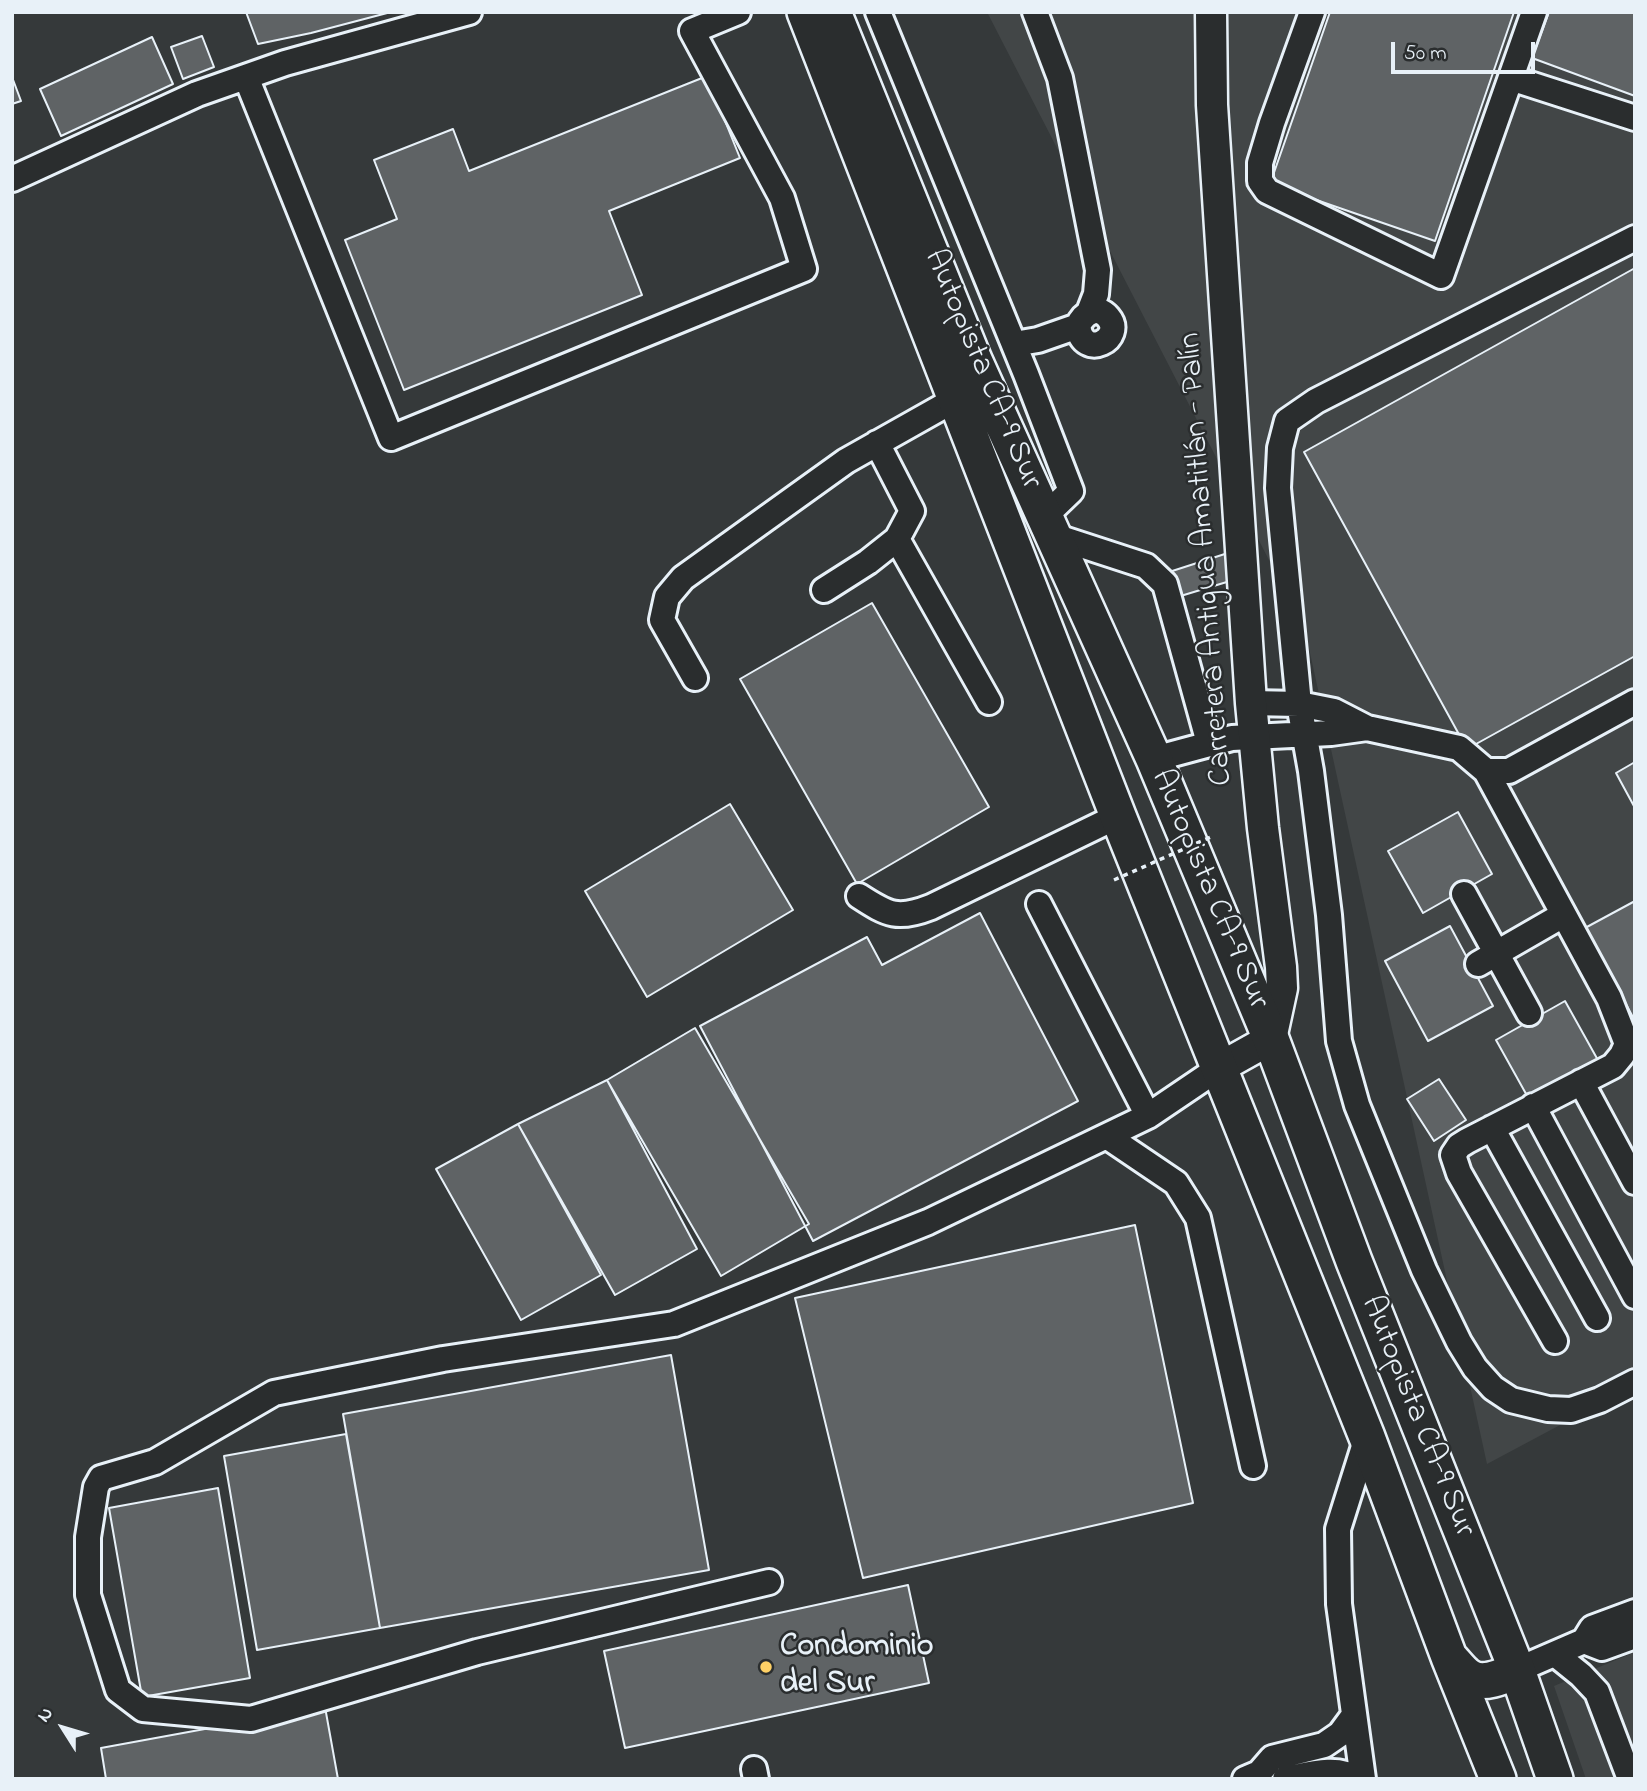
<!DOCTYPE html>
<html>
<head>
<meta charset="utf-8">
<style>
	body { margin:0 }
	#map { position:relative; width:1647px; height:1791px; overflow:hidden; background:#35393a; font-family:"Indie Flower",sans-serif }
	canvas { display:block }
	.frame { position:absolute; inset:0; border:14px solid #e8f1f8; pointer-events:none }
	.north { position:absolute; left:28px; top:1693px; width:70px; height:70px; -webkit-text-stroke:5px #2a2d2e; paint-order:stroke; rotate:307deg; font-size:19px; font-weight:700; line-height:28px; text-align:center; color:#e8f1f8 }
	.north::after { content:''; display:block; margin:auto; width:24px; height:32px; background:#e8f1f8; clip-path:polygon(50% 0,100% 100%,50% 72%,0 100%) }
	.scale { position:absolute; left:1391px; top:42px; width:144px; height:32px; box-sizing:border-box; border:4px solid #e8f1f8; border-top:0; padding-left:9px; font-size:21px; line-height:24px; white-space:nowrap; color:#e8f1f8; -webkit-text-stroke:5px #2a2d2e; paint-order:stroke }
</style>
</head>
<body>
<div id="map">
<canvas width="1647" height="1791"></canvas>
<div class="frame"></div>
<div class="north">N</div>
<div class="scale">50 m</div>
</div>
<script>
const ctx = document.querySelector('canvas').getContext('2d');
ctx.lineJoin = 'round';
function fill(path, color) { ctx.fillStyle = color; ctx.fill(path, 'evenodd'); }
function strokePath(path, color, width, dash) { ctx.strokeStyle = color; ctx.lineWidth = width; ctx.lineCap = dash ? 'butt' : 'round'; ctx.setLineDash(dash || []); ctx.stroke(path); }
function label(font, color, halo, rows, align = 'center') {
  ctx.font = font + ' "Indie Flower",sans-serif'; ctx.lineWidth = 5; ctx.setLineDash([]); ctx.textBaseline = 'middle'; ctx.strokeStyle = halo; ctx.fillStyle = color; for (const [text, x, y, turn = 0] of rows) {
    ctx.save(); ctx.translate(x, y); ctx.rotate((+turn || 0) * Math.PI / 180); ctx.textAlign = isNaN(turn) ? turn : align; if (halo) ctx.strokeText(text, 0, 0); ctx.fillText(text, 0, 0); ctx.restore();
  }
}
fill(new Path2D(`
	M987,12H1635V1385L1487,1464L1305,630Z
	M1635,1652V1779H1586L1554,1686Z`), '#424647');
const building = new Path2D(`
	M246,12H391L311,33L258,44Z
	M1330,12H1514L1435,241L1270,184Z
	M1549,12H1635V96L1532,58Z
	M202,36L214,67L183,79L171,47Z
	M152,37L173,84L61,136L40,89Z
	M707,76L740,158L609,211L642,295L404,390L345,240L397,219L374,160L453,129L469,171Z
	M12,77L21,101L12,104Z
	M1635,268V656L1467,749L1304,452Z
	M1231,552L1240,578L1174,598L1166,573Z
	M872,603L989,807L857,884L740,679Z
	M1635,762V808L1616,773Z
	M730,804L793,910L647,997L585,891Z
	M1458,812L1492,874L1423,913L1388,851Z
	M1635,901V1021L1585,928Z
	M980,913L1078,1101L813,1241L700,1026L867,937L882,965Z
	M1450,926L1493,1006L1428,1041L1385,961Z
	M1565,1001L1599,1062L1530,1101L1496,1040Z
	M695,1028L809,1224L721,1276L607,1080Z
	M1439,1079L1466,1120L1434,1141L1407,1099Z
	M607,1080L697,1249L615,1295L518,1124Z
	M518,1124L601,1275L521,1320L436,1169Z
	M1135,1225L1193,1503L863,1578L795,1298Z
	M671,1355L709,1570L380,1628L343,1414Z
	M346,1434L380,1628L257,1650L224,1456Z
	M218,1488L250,1678L142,1697L109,1508Z
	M908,1585L929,1683L625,1748L604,1651Z
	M325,1707L338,1779H106L101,1748Z`);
fill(building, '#5f6365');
strokePath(building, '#e8f1f8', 2);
const minor = new Path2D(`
	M878,12L1026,374L1071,491L1045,516
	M1035,12L1060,78L1098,270L1096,294L1089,312
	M1312,12L1272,123L1260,163V181L1267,191L1441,276L1534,12
	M246,77L391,438L804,269L782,198L692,31L738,12
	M1511,78L1635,118
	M12,179L197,94L285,63L469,12
	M1635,238L1316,401L1287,421L1280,448L1278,488L1299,704L1311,771L1329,915L1339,1041L1357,1105L1424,1270L1459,1342L1475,1368L1493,1388L1511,1400L1548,1409L1571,1410L1600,1400L1635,1382
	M1014,344L1038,340L1078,326C1083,314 1097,304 1108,317C1126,338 1083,362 1078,326
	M1054,536L1146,566L1165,584L1209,743
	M897,539L989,702
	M824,590L868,562L897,539L912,511L877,443
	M695,678L662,620L667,597L683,578L846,461L956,399
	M1251,703L1299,704L1334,711L1367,728L1459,748L1486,771L1609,998L1627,1044L1622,1055L1613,1066L1467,1141L1459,1146L1453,1155L1459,1173L1555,1341
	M1154,759L1232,738L1331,733L1367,728
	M1486,771H1509L1635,702
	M1464,894L1529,1013
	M859,896C888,915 898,920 931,907L1118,816
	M1039,904L1148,1116
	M1478,964L1563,915
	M1581,1082L1635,1182
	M1533,1106L1635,1296
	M1492,1128L1597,1318
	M1108,1137L1176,1183L1198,1218L1253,1466
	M769,1582L477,1652L251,1719L143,1709L118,1690L88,1595V1537L96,1487L101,1478L155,1462L274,1393L443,1359L674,1324L928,1222L1148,1116L1219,1068
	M1584,1641L1602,1648L1635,1636
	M1555,1654L1581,1675L1597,1692L1630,1779
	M1517,1670L1584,1641L1592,1628L1635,1612
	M754,1769L756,1779
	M1245,1779L1259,1773L1272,1758L1324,1745L1340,1734L1354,1715
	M1285,1779C1307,1775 1337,1765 1356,1779
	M1363,1779L1339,1604L1338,1529L1367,1437`);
const major = new Path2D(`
	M1211,12L1212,105L1251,703L1263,828L1281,967L1282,988L1271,1039L1219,1068`);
const highway = new Path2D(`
	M805,12L1118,816L1367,1437L1449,1657L1498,1779
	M833,12L974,360L1154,759L1271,1039L1354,1261L1517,1670L1555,1779
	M1449,1657C1455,1663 1462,1673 1469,1677C1483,1686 1504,1676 1517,1670`);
strokePath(minor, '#e8f1f8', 30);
strokePath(major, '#e8f1f8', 35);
strokePath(highway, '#e8f1f8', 40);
strokePath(minor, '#2a2d2e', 24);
strokePath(major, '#2a2d2e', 30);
strokePath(highway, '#2a2d2e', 35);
strokePath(new Path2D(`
	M1114,880L1213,836`), '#e8f1f8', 3.5, [5, 5]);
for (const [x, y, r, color] of [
	[766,1667,7,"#ffd166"]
]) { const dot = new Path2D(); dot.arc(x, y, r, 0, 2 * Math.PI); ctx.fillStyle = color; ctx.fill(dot); strokePath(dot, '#2a2d2e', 2.5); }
label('32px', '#e8f1f8', '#2a2d2e', [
	["Autopista CA-9 Sur",981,370,67],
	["Carretera Antigua Amatitlán - Palín",1208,559,-94],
	["Autopista CA-9 Sur",1208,890,67],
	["Autopista CA-9 Sur",1416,1417,68]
]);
label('bold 32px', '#e8f1f8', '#2a2d2e', [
	["Condominio",780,1649],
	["del Sur",780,1686]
], 'left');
</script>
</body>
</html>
